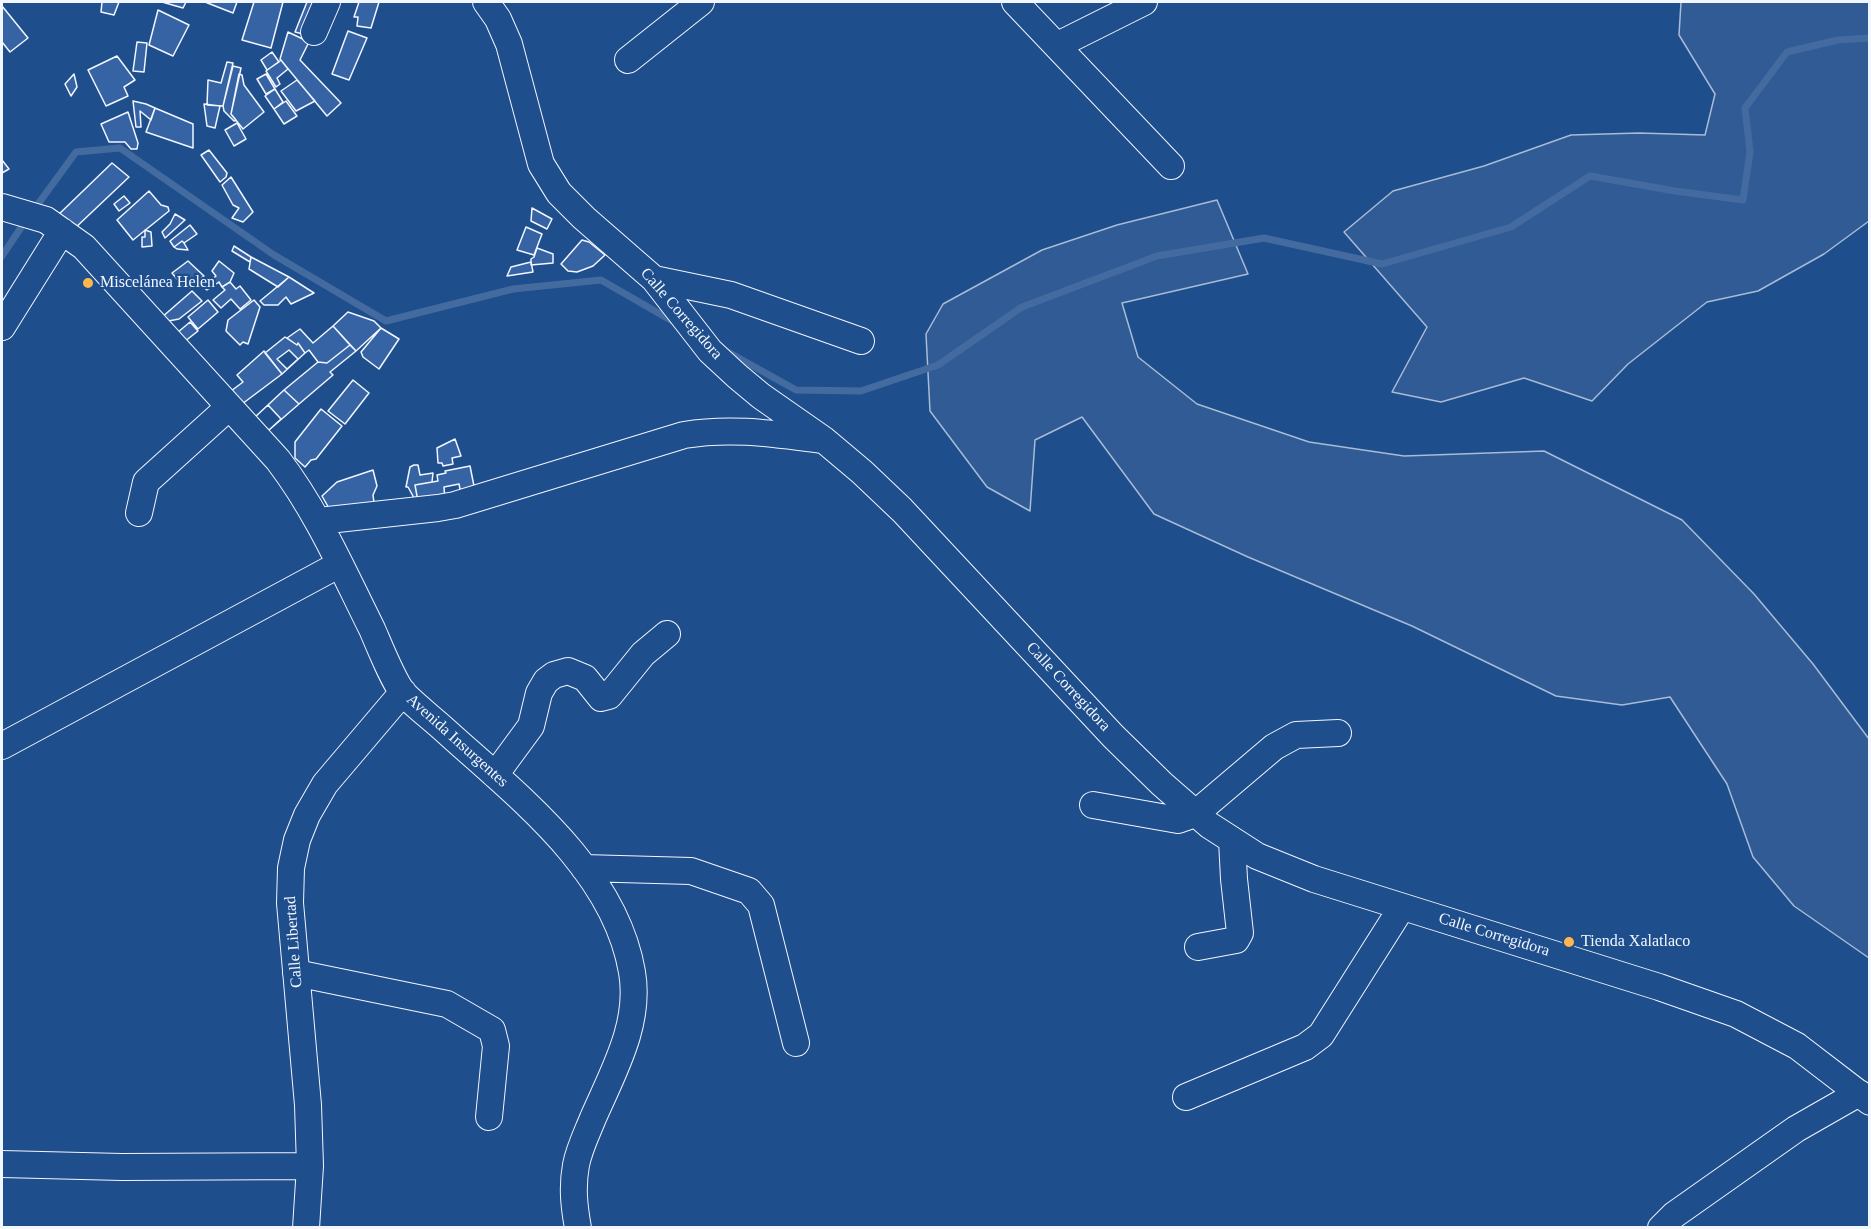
<!DOCTYPE html>
<html>
<head>
<meta charset="utf-8">
<style>
	body { margin:0 }
	#map { position:relative; width:1871px; height:1229px; overflow:hidden; background:#1f4e8c; font-family:Georgia,serif }
	canvas { display:block }
	.frame { position:absolute; inset:0; border:3px solid #f2f6ff; pointer-events:none }
</style>
</head>
<body>
<div id="map">
<canvas width="1871" height="1229"></canvas>
<div class="frame"></div>
</div>
<script>
const ctx = document.querySelector('canvas').getContext('2d');
ctx.lineJoin = 'round';
function fill(path, color) { ctx.fillStyle = color; ctx.fill(path, 'evenodd'); }
function strokePath(path, color, width, dash) { ctx.strokeStyle = color; ctx.lineWidth = width; ctx.lineCap = dash ? 'butt' : 'round'; ctx.setLineDash(dash || []); ctx.stroke(path); }
function label(font, color, halo, rows, align = 'center') {
  ctx.font = font + ' Georgia,serif'; ctx.lineWidth = 4.5; ctx.setLineDash([]); ctx.textBaseline = 'middle'; ctx.strokeStyle = halo; ctx.fillStyle = color; for (const [text, x, y, turn = 0] of rows) {
    ctx.save(); ctx.translate(x, y); ctx.rotate((+turn || 0) * Math.PI / 180); ctx.textAlign = isNaN(turn) ? turn : align; if (halo) ctx.strokeText(text, 0, 0); ctx.fillText(text, 0, 0); ctx.restore();
  }
}
const built = new Path2D(`
	M1681,2H1869V221L1824,254L1758,291L1707,302L1628,364L1592,401L1524,378L1441,402L1392,392L1427,327L1344,232L1393,191L1484,166L1571,135L1639,133L1705,135L1715,94L1679,35Z
	M1217,200L1248,274L1122,303L1138,357L1197,404L1309,442L1404,456L1544,451L1682,520L1754,594L1813,664L1869,739V958L1794,906L1753,857L1727,784L1670,697L1622,705L1556,696L1412,626L1248,557L1154,514L1082,417L1035,440L1030,511L987,487L930,411L926,334L943,304L1042,250L1117,225Z`);
fill(built, '#305b95');
strokePath(built, '#a8bbd7', 1.5);
strokePath(new Path2D(`
	M33,211L76,152L120,148L274,255L386,321L513,289L601,280L674,322
	M2,256L26,220
	M726,351L796,390L861,391L938,365L1022,307L1157,256L1264,238L1382,264L1511,227L1590,176L1675,191L1743,200L1750,152L1745,108L1787,52L1838,40L1870,38`), '#446ba0', 7);
const building = new Path2D(`
	M102,2H119L114,15L101,12Z
	M162,2H186L183,8Z
	M205,2H237L233,13Z
	M254,2H283L271,48L242,40Z
	M307,2H323L311,36L295,32Z
	M359,2H379L371,28L357,26L358,17H354Z
	M2,6L28,38L10,52L2,42Z
	M158,10L189,25L173,56L149,45Z
	M348,31L367,38L349,80L332,74Z
	M288,32L309,42L300,60L341,103L327,116L280,59Z
	M137,42L147,43L144,72L133,71Z
	M272,52L279,62L267,70L261,60Z
	M117,56L135,80L124,87L128,96L106,106L88,70Z
	M281,60L288,69L277,78L280,84L276,87L266,71Z
	M227,62L233,63L223,106L207,105L208,80L221,83Z
	M233,66L241,68L231,114L236,120L234,121L224,111L223,106Z
	M74,74L77,87L71,96L65,84Z
	M239,74L242,75L244,85L264,112L243,129L231,114Z
	M266,74L275,89L266,94L257,79Z
	M297,80L315,101L296,111L281,91Z
	M275,89L283,102L274,109L265,96Z
	M133,101L146,104L155,108L151,120L140,111L141,127H136Z
	M286,101L297,116L284,124L274,109Z
	M204,104L220,106L215,128L207,126Z
	M155,108L193,124V148L146,132Z
	M128,112L138,143L137,149H131L125,142H109L101,124Z
	M237,123L246,139L234,146L225,130Z
	M209,150L227,173L226,177L220,182L201,155Z
	M2,160L9,169L2,173Z
	M112,163L129,177L73,230L55,218Z
	M231,177L253,212L243,222L232,218L239,208L233,205L222,185Z
	M149,191L161,205L168,207L169,211L133,240L117,220Z
	M124,196L130,203L119,211L114,204Z
	M532,208L552,219L547,229L531,221Z
	M175,214L185,220L165,238L162,232L170,224Z
	M190,225L197,234L184,243L182,241L174,247L170,241Z
	M526,227L542,234L534,255L517,250Z
	M145,230L151,232L152,246L142,247V237H145Z
	M582,240L589,242L605,255L593,266L577,272L568,271L561,264Z
	M182,241L184,243L188,250L177,249L174,247Z
	M234,246L251,257L250,262L232,251Z
	M537,248L553,254V263L531,265V259L534,257Z
	M251,257L289,277L278,287L249,269Z
	M188,261L204,276L190,288L186,282L182,285L172,273Z
	M219,261L234,273L230,282L222,287L219,282L207,290L203,287L206,284L205,282L210,281L216,276L212,271Z
	M531,262L533,272L507,276L511,267Z
	M289,277L314,293L291,304L286,297L278,305H264L260,301Z
	M230,282L236,289L240,286L251,300L240,309L231,299L221,308L213,300L225,290L222,287Z
	M192,291L202,301L179,319L163,322L161,318Z
	M208,300L218,312L198,329L188,317Z
	M254,300L260,307L248,344L243,342L240,345L226,331L228,320Z
	M348,312L374,321L381,328L356,351L333,326Z
	M190,322L198,331L184,342L177,333Z
	M333,326L350,345L327,363L318,362L309,350L305,353L298,343L297,345L287,338L300,329L313,343Z
	M381,328L399,339L379,369L363,357L361,352Z
	M285,337L297,345L298,343L305,353L282,374L265,353Z
	M350,345L356,351L330,372L333,375L299,404L284,390L318,362L327,363Z
	M289,350L298,359L287,369L277,359Z
	M264,351L282,374L242,404L231,391L243,382L237,375Z
	M353,380L369,393L345,424L328,411Z
	M284,390L299,404L269,430L254,418Z
	M268,405L281,419L269,430L254,418Z
	M321,409L342,426L316,459L311,460L305,467L295,458V442Z
	M455,439L461,456L452,458L453,464L443,466L442,463H438L437,448Z
	M414,465H418L420,475L433,473L432,482L415,485L419,507L408,487H406L410,467Z
	M470,466L476,496L419,507L415,485L438,481L437,475L446,473L445,471Z
	M373,470L377,486L373,495L375,510H330L322,496L337,482Z
	M459,484L462,499L445,502L444,487Z`);
fill(building, '#3563a3');
strokePath(building, '#f2f6ff', 1.5);
const minor = new Path2D(`
	M486,2L498,19L509,44L541,164L559,193L584,218L654,279L710,351L737,376L761,396L824,440L862,472L902,510L1113,736L1162,784L1209,825L1257,856L1314,879L1659,987L1736,1014L1797,1046L1870,1102
	M1015,2L1171,166
	M314,32L327,2
	M1058,45L1144,2
	M628,60L701,2
	M2,207L46,220L84,247L278,460C317,511 343,571 372,629C379,645 394,683 404,694C418,708 434,720 448,733C520,798 615,871 632,972C641,1024 613,1072 593,1118C587,1133 579,1149 576,1165C572,1187 574,1206 578,1228
	M654,279L731,295L861,341
	M2,327L62,231
	M139,513L146,482L229,407
	M319,521L438,508L455,505L684,435C732,427 774,434 822,440
	M2,746L340,564
	M495,775L531,726L539,693L546,681L554,675L568,671L585,678L601,698L609,696L643,654L667,634
	M1093,805L1178,820L1195,814L1274,747L1296,735L1338,733
	M584,868L691,871L749,891L761,905L796,1043
	M1198,947L1236,940L1240,933L1234,879L1232,840
	M296,973L447,1004L492,1030L496,1046L489,1117
	M1186,1097L1305,1047L1321,1035L1402,907
	M2,1164L122,1167L310,1166
	M306,1228L310,1166L308,1105L290,903L291,868L297,840L307,815L325,784L403,692
	M1661,1228L1674,1215L1796,1129L1859,1093`);
strokePath(minor, '#f2f6ff', 28);
strokePath(minor, '#1f4e8c', 26);
for (const [x, y, r, color] of [
	[88,283,6,"#ffb74d"],
	[1569,942,6,"#ffb74d"]
]) { const dot = new Path2D(); dot.arc(x, y, r, 0, 2 * Math.PI); ctx.fillStyle = color; ctx.fill(dot); strokePath(dot, '#1f4e8c', 2); }
label('16px', '#f2f6ff', '#1f4e8c', [
	["Miscelánea Helen",100,283],
	["Tienda Xalatlaco",1581,942]
], 'left');
label('16px', '#f2f6ff', '#1f4e8c', [
	["Calle Corregidora",681,314,49],
	["Calle Corregidora",1068,687,47],
	["Avenida Insurgentes",457,741,42],
	["Calle Corregidora",1494,935,17],
	["Calle Libertad",294,942,-94]
]);
</script>
</body>
</html>
